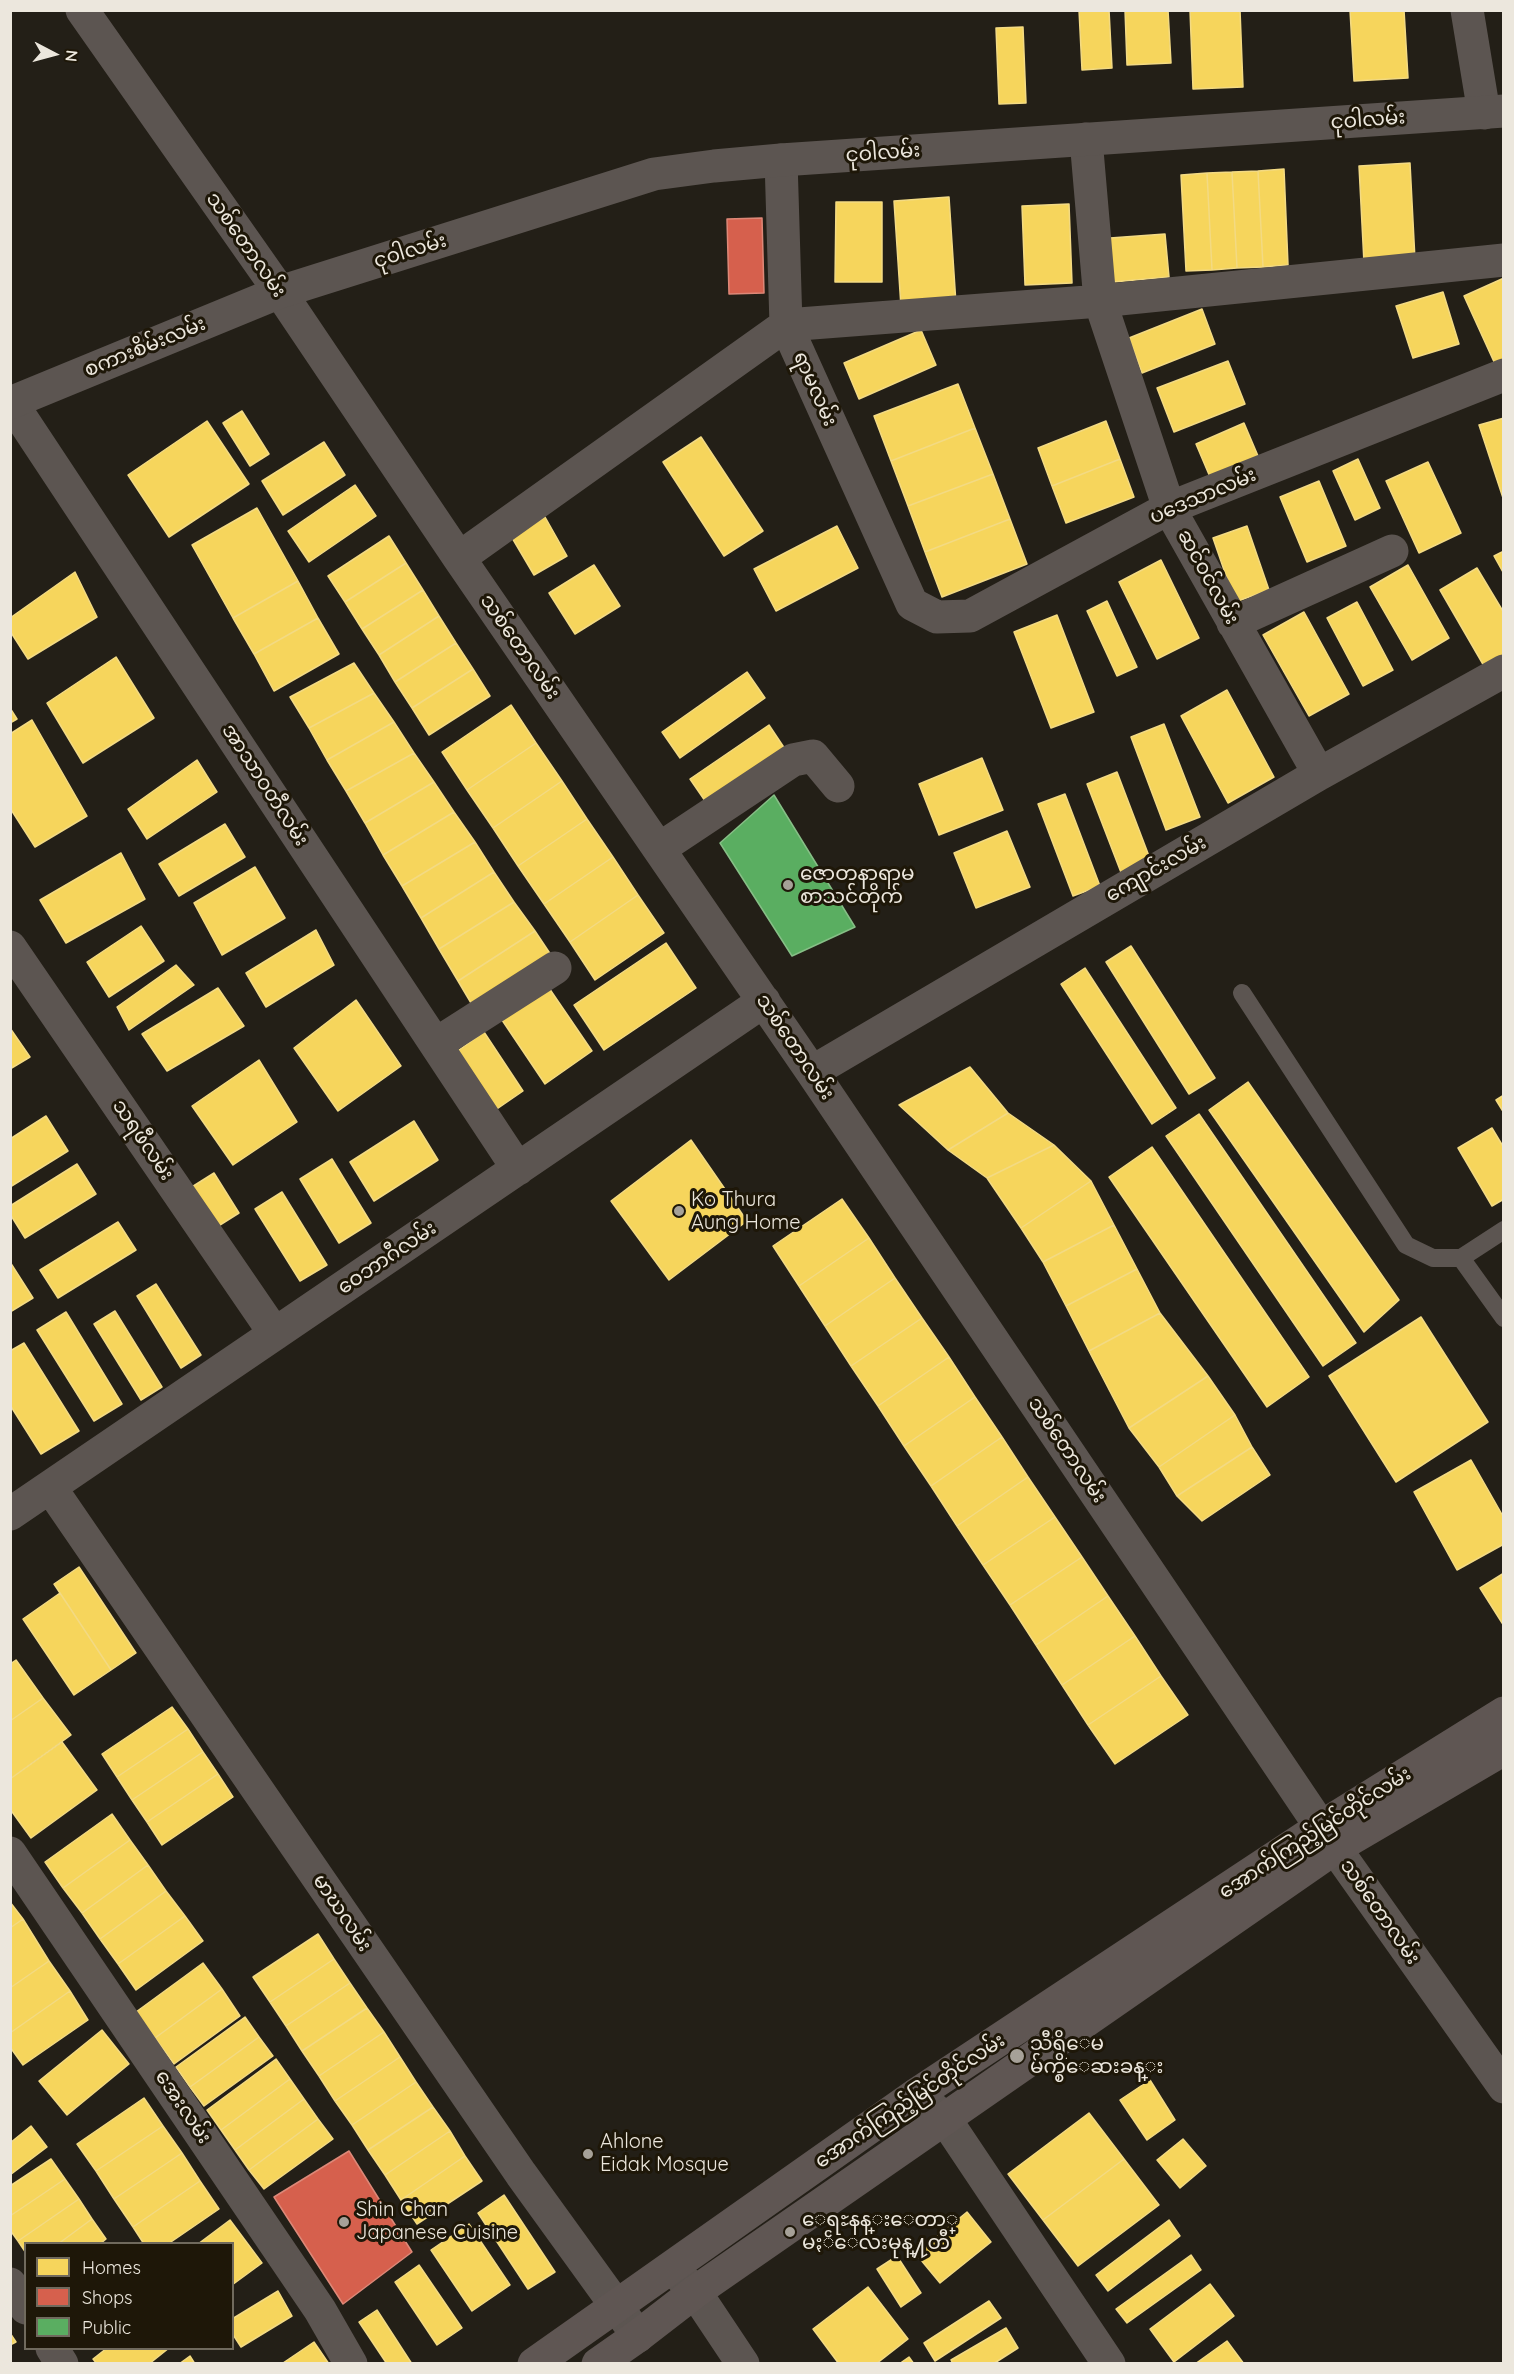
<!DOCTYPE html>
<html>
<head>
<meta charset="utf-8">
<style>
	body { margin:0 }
	#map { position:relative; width:1514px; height:2374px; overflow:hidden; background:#231f17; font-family:Quicksand,sans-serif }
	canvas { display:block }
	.frame { position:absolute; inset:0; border:12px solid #ece7dd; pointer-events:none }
	.legend { position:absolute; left:24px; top:2242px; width:210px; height:108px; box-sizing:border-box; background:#1e1708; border:2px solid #706a5d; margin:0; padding:8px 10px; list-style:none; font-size:18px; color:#ece7dd }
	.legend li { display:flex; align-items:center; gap:12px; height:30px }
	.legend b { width:30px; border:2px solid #706a5d }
	.north { position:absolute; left:24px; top:24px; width:60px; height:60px; -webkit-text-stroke:4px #1e1708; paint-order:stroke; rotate:96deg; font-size:16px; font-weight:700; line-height:24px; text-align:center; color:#ece7dd }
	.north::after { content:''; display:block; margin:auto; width:21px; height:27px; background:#ece7dd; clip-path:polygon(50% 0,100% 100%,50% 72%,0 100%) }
</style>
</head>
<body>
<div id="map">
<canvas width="1514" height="2374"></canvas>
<div class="frame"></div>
<ul class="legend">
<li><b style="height:16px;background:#f6d55c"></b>Homes</li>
<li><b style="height:16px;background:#d6604d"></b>Shops</li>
<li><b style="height:16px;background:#5aae61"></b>Public</li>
</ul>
<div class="north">N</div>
</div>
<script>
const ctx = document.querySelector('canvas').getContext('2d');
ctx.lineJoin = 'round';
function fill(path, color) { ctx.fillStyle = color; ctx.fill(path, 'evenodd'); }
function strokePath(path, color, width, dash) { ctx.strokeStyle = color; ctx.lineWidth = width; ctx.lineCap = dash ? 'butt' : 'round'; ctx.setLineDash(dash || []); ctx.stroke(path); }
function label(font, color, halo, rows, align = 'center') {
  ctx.font = font + ' Quicksand,"Noto Sans Myanmar",sans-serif'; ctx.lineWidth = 6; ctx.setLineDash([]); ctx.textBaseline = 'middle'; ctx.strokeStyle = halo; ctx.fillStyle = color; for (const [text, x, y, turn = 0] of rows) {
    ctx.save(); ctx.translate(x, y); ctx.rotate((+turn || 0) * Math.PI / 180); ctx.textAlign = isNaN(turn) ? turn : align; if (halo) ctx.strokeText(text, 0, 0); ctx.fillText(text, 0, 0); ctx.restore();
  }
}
const homes = new Path2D(`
	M1079,10H1109L1112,68L1082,70Z
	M1125,10H1168L1171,63L1127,65Z
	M1190,10H1240L1243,87L1193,89Z
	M1350,10H1404L1408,78L1354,81Z
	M1023,27L1026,103L999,104L996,28Z
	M1410,163L1415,260L1364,263L1359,166Z
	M1284,169L1288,265L1263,267L1258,171Z
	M1258,171L1263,267L1237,268L1232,172Z
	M1232,172L1237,268L1212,270L1207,173Z
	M1207,173L1212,270L1186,271L1181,175Z
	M949,197L956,304L901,307L894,201Z
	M836,202H882V282H835Z
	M1069,204L1072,283L1025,285L1022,206Z
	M1165,234L1169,277L1113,282L1110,238Z
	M1504,278V360L1495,364L1464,296Z
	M1443,292L1459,344L1413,358L1396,306Z
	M1202,309L1215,344L1142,373L1129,338Z
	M921,330L936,365L859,399L844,363Z
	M1228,361L1245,404L1174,432L1157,388Z
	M958,384L975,428L891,461L874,416Z
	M242,411L269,454L250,466L223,423Z
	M1504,418V501L1479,425Z
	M207,421L249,484L169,537L128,475Z
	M1106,421L1120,459L1052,486L1038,448Z
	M1244,423L1261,463L1213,484L1196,444Z
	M975,428L993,474L908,506L891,461Z
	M701,437L763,531L724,556L663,462Z
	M324,442L345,475L283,515L262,481Z
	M1120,459L1134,497L1066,523L1052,486Z
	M1358,459L1380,508L1355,520L1333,471Z
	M1428,462L1461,533L1419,553L1386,481Z
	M993,474L1010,519L925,552L908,506Z
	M1319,481L1346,546L1307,562L1280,497Z
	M355,485L376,516L309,562L288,531Z
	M257,508L298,581L233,618L192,545Z
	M545,517L567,556L534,575L511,536Z
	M1010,519L1027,564L942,597L925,552Z
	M837,526L858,568L776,611L754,569Z
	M1247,526L1269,590L1235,602L1213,538Z
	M389,536L406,563L345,602L328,576Z
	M1504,551V574L1494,556Z
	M1161,560L1199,638L1157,659L1119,582Z
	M406,563L423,590L362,629L345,602Z
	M594,565L620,606L575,634L549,593Z
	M1408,565L1449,638L1412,660L1370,587Z
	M1477,568L1504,613V655L1484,666L1440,590Z
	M75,572L97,617L28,659L10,631V618Z
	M298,581L318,618L254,654L233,618Z
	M423,590L439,616L379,655L362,629Z
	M1107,601L1137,667L1117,676L1087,611Z
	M1357,602L1393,670L1363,686L1327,618Z
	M1304,612L1349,694L1309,716L1263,635Z
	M1057,615L1094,712L1051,728L1014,632Z
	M439,616L456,643L395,682L379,655Z
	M318,618L339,654L274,691L254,654Z
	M456,643L473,669L412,708L395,682Z
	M116,657L154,718L83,763L47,703Z
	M354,663L374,693L309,728L290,697Z
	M473,669L490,696L429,735L412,708Z
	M747,672L765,698L680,758L662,732Z
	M1227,690L1274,777L1228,803L1181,716Z
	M374,693L394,722L327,760L309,728Z
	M511,705L536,743L467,790L442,752Z
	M10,708L17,719L10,723Z
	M32,720L87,816L35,847L10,808V734Z
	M394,722L414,753L346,791L327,760Z
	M1164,724L1200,817L1166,830L1131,737Z
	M769,725L791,758L712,811L690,779Z
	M536,743L562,781L493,828L467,790Z
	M414,753L434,782L365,823L346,791Z
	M982,758L1003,810L939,835L919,784Z
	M197,760L217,792L147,839L128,809Z
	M1117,772L1152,864L1122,875L1087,784Z
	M562,781L587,819L518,866L493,828Z
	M434,782L454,812L383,855L365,823Z
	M1065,794L1100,886L1073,896L1038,804Z
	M454,812L475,842L402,886L383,855Z
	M587,819L613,857L544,904L518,866Z
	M225,824L245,857L179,896L159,864Z
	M1007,831L1030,887L976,908L954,853Z
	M475,842L494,872L421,918L402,886Z
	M121,853L145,899L66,943L40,900Z
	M613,857L638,895L570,942L544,904Z
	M255,867L285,918L222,955L194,903Z
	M494,872L514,902L439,949L421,918Z
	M638,895L664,933L595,980L570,942Z
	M514,902L535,931L458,981L439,949Z
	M141,926L164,961L109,997L87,962Z
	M316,930L334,965L266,1007L246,973Z
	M535,931L555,961L477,1013L458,981Z
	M666,943L696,988L604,1050L574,1005Z
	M1131,946L1215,1078L1189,1094L1106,962Z
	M176,965L194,985L129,1030L117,1007Z
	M1085,968L1176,1108L1152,1124L1061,984Z
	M218,988L244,1026L167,1071L142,1034Z
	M549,988L592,1051L545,1084L502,1020Z
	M356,1000L401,1066L338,1111L294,1048Z
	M10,1028L30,1057L10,1069Z
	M484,1032L523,1091L491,1113L452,1055Z
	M259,1060L297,1122L233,1165L192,1106Z
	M970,1067L1008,1113L948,1150L899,1105Z
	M1248,1082L1399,1300L1364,1332L1209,1110Z
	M1504,1095V1113L1496,1100Z
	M1008,1113L1054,1145L987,1178L948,1150Z
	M1199,1114L1356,1343L1323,1366L1166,1136Z
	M46,1116L68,1151L10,1187V1139Z
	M414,1121L438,1160L374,1201L350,1162Z
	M1492,1128L1504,1148V1199L1492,1206L1458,1148Z
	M691,1140L747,1221L669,1280L611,1201Z
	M1054,1145L1091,1181L1021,1228L987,1178Z
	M1152,1147L1309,1377L1267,1407L1109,1177Z
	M332,1159L371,1223L339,1243L300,1179Z
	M77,1164L96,1194L25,1238L10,1214V1206Z
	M214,1173L239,1213L212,1230L187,1190Z
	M1091,1181L1114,1225L1043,1262L1021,1228Z
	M282,1192L327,1265L300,1281L255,1209Z
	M842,1199L869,1238L799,1286L773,1246Z
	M118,1222L136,1250L58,1298L40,1270Z
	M1114,1225L1137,1269L1066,1306L1043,1262Z
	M869,1238L895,1278L825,1326L799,1286Z
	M10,1262L33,1298L10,1312Z
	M1137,1269L1160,1313L1089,1351L1066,1306Z
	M895,1278L922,1318L851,1366L825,1326Z
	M156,1284L201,1355L181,1368L137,1296Z
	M115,1311L162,1387L141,1400L94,1324Z
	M66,1312L122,1404L94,1421L37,1330Z
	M1160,1313L1208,1376L1129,1428L1089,1351Z
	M1421,1317L1488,1422L1396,1482L1329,1376Z
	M922,1318L949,1357L878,1406L851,1366Z
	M24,1343L79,1431L41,1454L10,1405V1351Z
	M949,1357L975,1397L904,1446L878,1406Z
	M1208,1376L1235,1415L1159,1467L1129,1428Z
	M975,1397L1002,1437L931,1486L904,1446Z
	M1235,1415L1252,1447L1177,1496L1159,1467Z
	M1002,1437L1028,1477L957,1526L931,1486Z
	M1252,1447L1270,1475L1202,1521L1177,1496Z
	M1471,1460L1504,1518V1544L1457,1570L1414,1492Z
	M1028,1477L1055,1517L983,1565L957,1526Z
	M1055,1517L1082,1557L1010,1605L983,1565Z
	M1082,1557L1108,1596L1036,1645L1010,1605Z
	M79,1567L136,1653L111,1670L54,1584Z
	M1504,1573V1626L1480,1588Z
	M60,1593L111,1670L74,1695L23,1619Z
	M1108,1596L1135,1636L1062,1685L1036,1645Z
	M1135,1636L1161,1676L1088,1725L1062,1685Z
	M16,1660L43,1698L10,1721V1664Z
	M1161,1676L1188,1715L1115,1764L1088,1725Z
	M43,1698L71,1735L10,1779V1721Z
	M172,1707L188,1729L117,1777L102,1754Z
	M188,1729L203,1752L132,1800L117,1777Z
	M62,1742L97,1790L31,1838L10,1809V1779Z
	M203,1752L218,1774L147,1822L132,1800Z
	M218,1774L233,1797L162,1845L147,1822Z
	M112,1814L130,1840L63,1888L45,1862Z
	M130,1840L148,1865L82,1913L63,1888Z
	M148,1865L166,1891L100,1939L82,1913Z
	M166,1891L185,1916L118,1964L100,1939Z
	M10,1902L23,1919L10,1928Z
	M185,1916L203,1941L136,1990L118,1964Z
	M23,1919L49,1961L10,1988V1928Z
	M318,1934L334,1959L270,2002L253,1977Z
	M334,1959L350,1983L286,2026L270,2002Z
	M49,1961L70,1991L10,2033V1988Z
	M203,1963L222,1989L155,2038L136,2012Z
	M350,1983L367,2008L302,2051L286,2026Z
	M222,1989L240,2016L174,2064L155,2038Z
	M70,1991L88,2020L23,2065L10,2047V2033Z
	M367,2008L384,2032L319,2076L302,2051Z
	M245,2017L259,2037L190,2087L176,2067Z
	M102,2030L129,2064L67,2115L39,2081Z
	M384,2032L400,2057L335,2101L319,2076Z
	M259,2037L273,2056L204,2106L190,2087Z
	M400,2057L416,2082L352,2125L335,2101Z
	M276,2059L290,2079L221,2130L207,2110Z
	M290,2079L304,2099L235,2150L221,2130Z
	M1150,2080L1175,2120L1147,2140L1120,2100Z
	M416,2082L433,2107L368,2150L352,2125Z
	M144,2098L163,2126L96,2171L77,2144Z
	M304,2099L318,2119L249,2170L235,2150Z
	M433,2107L450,2131L385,2175L368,2150Z
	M1089,2113L1124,2159L1043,2220L1008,2174Z
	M318,2119L333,2139L264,2189L249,2170Z
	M31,2126L47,2147L10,2175V2143Z
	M163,2126L182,2153L114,2199L96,2171Z
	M450,2131L465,2156L401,2200L385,2175Z
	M1183,2139L1206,2166L1180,2188L1157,2160Z
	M182,2153L200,2181L133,2227L114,2199Z
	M465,2156L482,2181L417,2224L401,2200Z
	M51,2159L65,2179L10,2216V2186Z
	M1124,2159L1159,2205L1078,2266L1043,2220Z
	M65,2179L79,2199L18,2241L10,2230V2216Z
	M200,2181L219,2209L168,2244H144L133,2227Z
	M504,2195L555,2272L528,2289L478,2213Z
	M79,2199L92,2219L58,2244H26V2253L18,2241Z
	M967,2212L991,2242L940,2283L916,2254Z
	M92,2219L106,2239L100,2244H58Z
	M230,2220L262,2263L232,2285V2244H198Z
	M1169,2220L1180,2236L1108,2291L1096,2275Z
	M469,2224L510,2285L472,2311L431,2250Z
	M1191,2255L1201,2270L1127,2323L1116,2309Z
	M897,2256L921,2293L901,2307L877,2269Z
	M419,2265L462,2328L437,2345L395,2282Z
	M1210,2284L1234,2316L1174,2362L1150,2329Z
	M868,2287L908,2339L876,2364H839L813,2329Z
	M278,2291L292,2316L241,2347L232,2333V2319Z
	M989,2301L1001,2318L935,2361L924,2343Z
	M377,2310L412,2364H387L359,2322Z
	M1006,2328L1018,2348L993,2364H953L951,2360Z
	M10,2333L16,2342L10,2345Z
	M1227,2341L1244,2364H1195Z
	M314,2342L329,2364H283V2363Z
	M107,2348H169L149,2364H97L93,2359Z
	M190,2356L195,2364H179Z
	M909,2357L914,2364H899Z`);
fill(homes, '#f6d55c');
strokePath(homes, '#f3da83', 1.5);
const shops = new Path2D(`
	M762,218L764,293L729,294L727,219Z
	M349,2151L412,2252L343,2304L274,2197Z`);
fill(shops, '#d6604d');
strokePath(shops, '#dd8878', 1.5);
const public = new Path2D(`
	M774,795L855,927L792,956L720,843Z`);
fill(public, '#5aae61');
strokePath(public, '#86bf86', 1.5);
strokePath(new Path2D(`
	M1242,993L1406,1245L1433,1258H1461L1504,1230
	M1461,1258L1504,1318`), '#5c5551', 18);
strokePath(new Path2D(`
	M82,10L280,292L459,558L812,1072L1335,1848L1504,2087
	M1467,10L1484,113
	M1086,139L1100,301L1169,508L1319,774
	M781,160L786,325L912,604L937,617L970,616L1169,508L1504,375
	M11,402L518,1169
	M459,558L786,325L1100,301L1504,260
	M1233,623L1392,551
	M659,849L793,760L813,756L838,786
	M10,947L275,1334
	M436,1044L555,968
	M812,1072L1319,774L1504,671
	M50,1487L521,2174L638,2336
	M10,1514L764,1001
	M10,1853L320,2310L351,2364
	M917,2094L945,2119L1109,2364
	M676,2272L695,2292L743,2364
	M10,2284L26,2308
	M52,2348L62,2364`), '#5c5551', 33);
strokePath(new Path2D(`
	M10,403L280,292L654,174L714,166L781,160L1504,111`), '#5c5551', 33);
strokePath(new Path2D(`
	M534,2364L917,2094L1321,1827L1504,1713
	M598,2364L638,2336L695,2292L1335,1848L1504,1749`), '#5f5653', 33);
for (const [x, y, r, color] of [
	[788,885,6,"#a6a198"],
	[679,1211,6,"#a6a198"],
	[1017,2056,8,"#a6a198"],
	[588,2154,6,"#a6a198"],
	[344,2222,6,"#a6a198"],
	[790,2232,6,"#a6a198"]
]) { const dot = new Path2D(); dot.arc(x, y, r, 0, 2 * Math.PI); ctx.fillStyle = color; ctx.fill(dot); strokePath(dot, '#1e1708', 2); }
label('20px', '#ece7dd', '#1e1708', [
	["ငုဝါလမ်း",1368,120,-4],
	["ငုဝါလမ်း",883,153,-4],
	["သစ်တောလမ်း",246,245,55],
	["ငုဝါလမ်း",410,251,-17],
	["စကားစိမ်းလမ်း",145,347,-22],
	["ရာမလမ်း",815,389,66],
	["ပဒေသာလမ်း",1203,496,-23],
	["ဆင်ဝင်လမ်း",1208,577,61],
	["သစ်တောလမ်း",520,647,55],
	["အာသာဝတီလမ်း",265,785,57],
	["ကျောင်းလမ်း",1156,869,-30],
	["သစ်တောလမ်း",795,1047,56],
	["သရဖီလမ်း",143,1140,56],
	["ဝေဘာဂီလမ်း",387,1258,-34],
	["သစ်တောလမ်း",1067,1450,56],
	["အောက်ကြည့်မြင်တိုင်လမ်း",1315,1833,-33],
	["သစ်တောလမ်း",1380,1912,55],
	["မာဃလမ်း",342,1913,56],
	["အောက်ကြည့်မြင်တိုင်လမ်း",910,2101,-34],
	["အေးလမ်း",183,2107,56]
]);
label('20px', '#ece7dd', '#1e1708', [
	["ဇောတနာရာမ",800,874],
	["စာသင်တိုက်",800,897],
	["Ko Thura",691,1200],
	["Aung Home",691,1223],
	["သီရိေမ",1030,2044],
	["မ်က္စိေဆးခန္း",1030,2067],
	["Ahlone",600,2142],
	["Eidak Mosque",600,2165],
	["Shin Chan",356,2210],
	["Japanese Cuisine",356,2233],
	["ေရႊနန္းေတာ္",802,2220],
	["မႏၲေလးမုန္႔တီ",802,2243]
], 'left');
</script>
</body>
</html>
